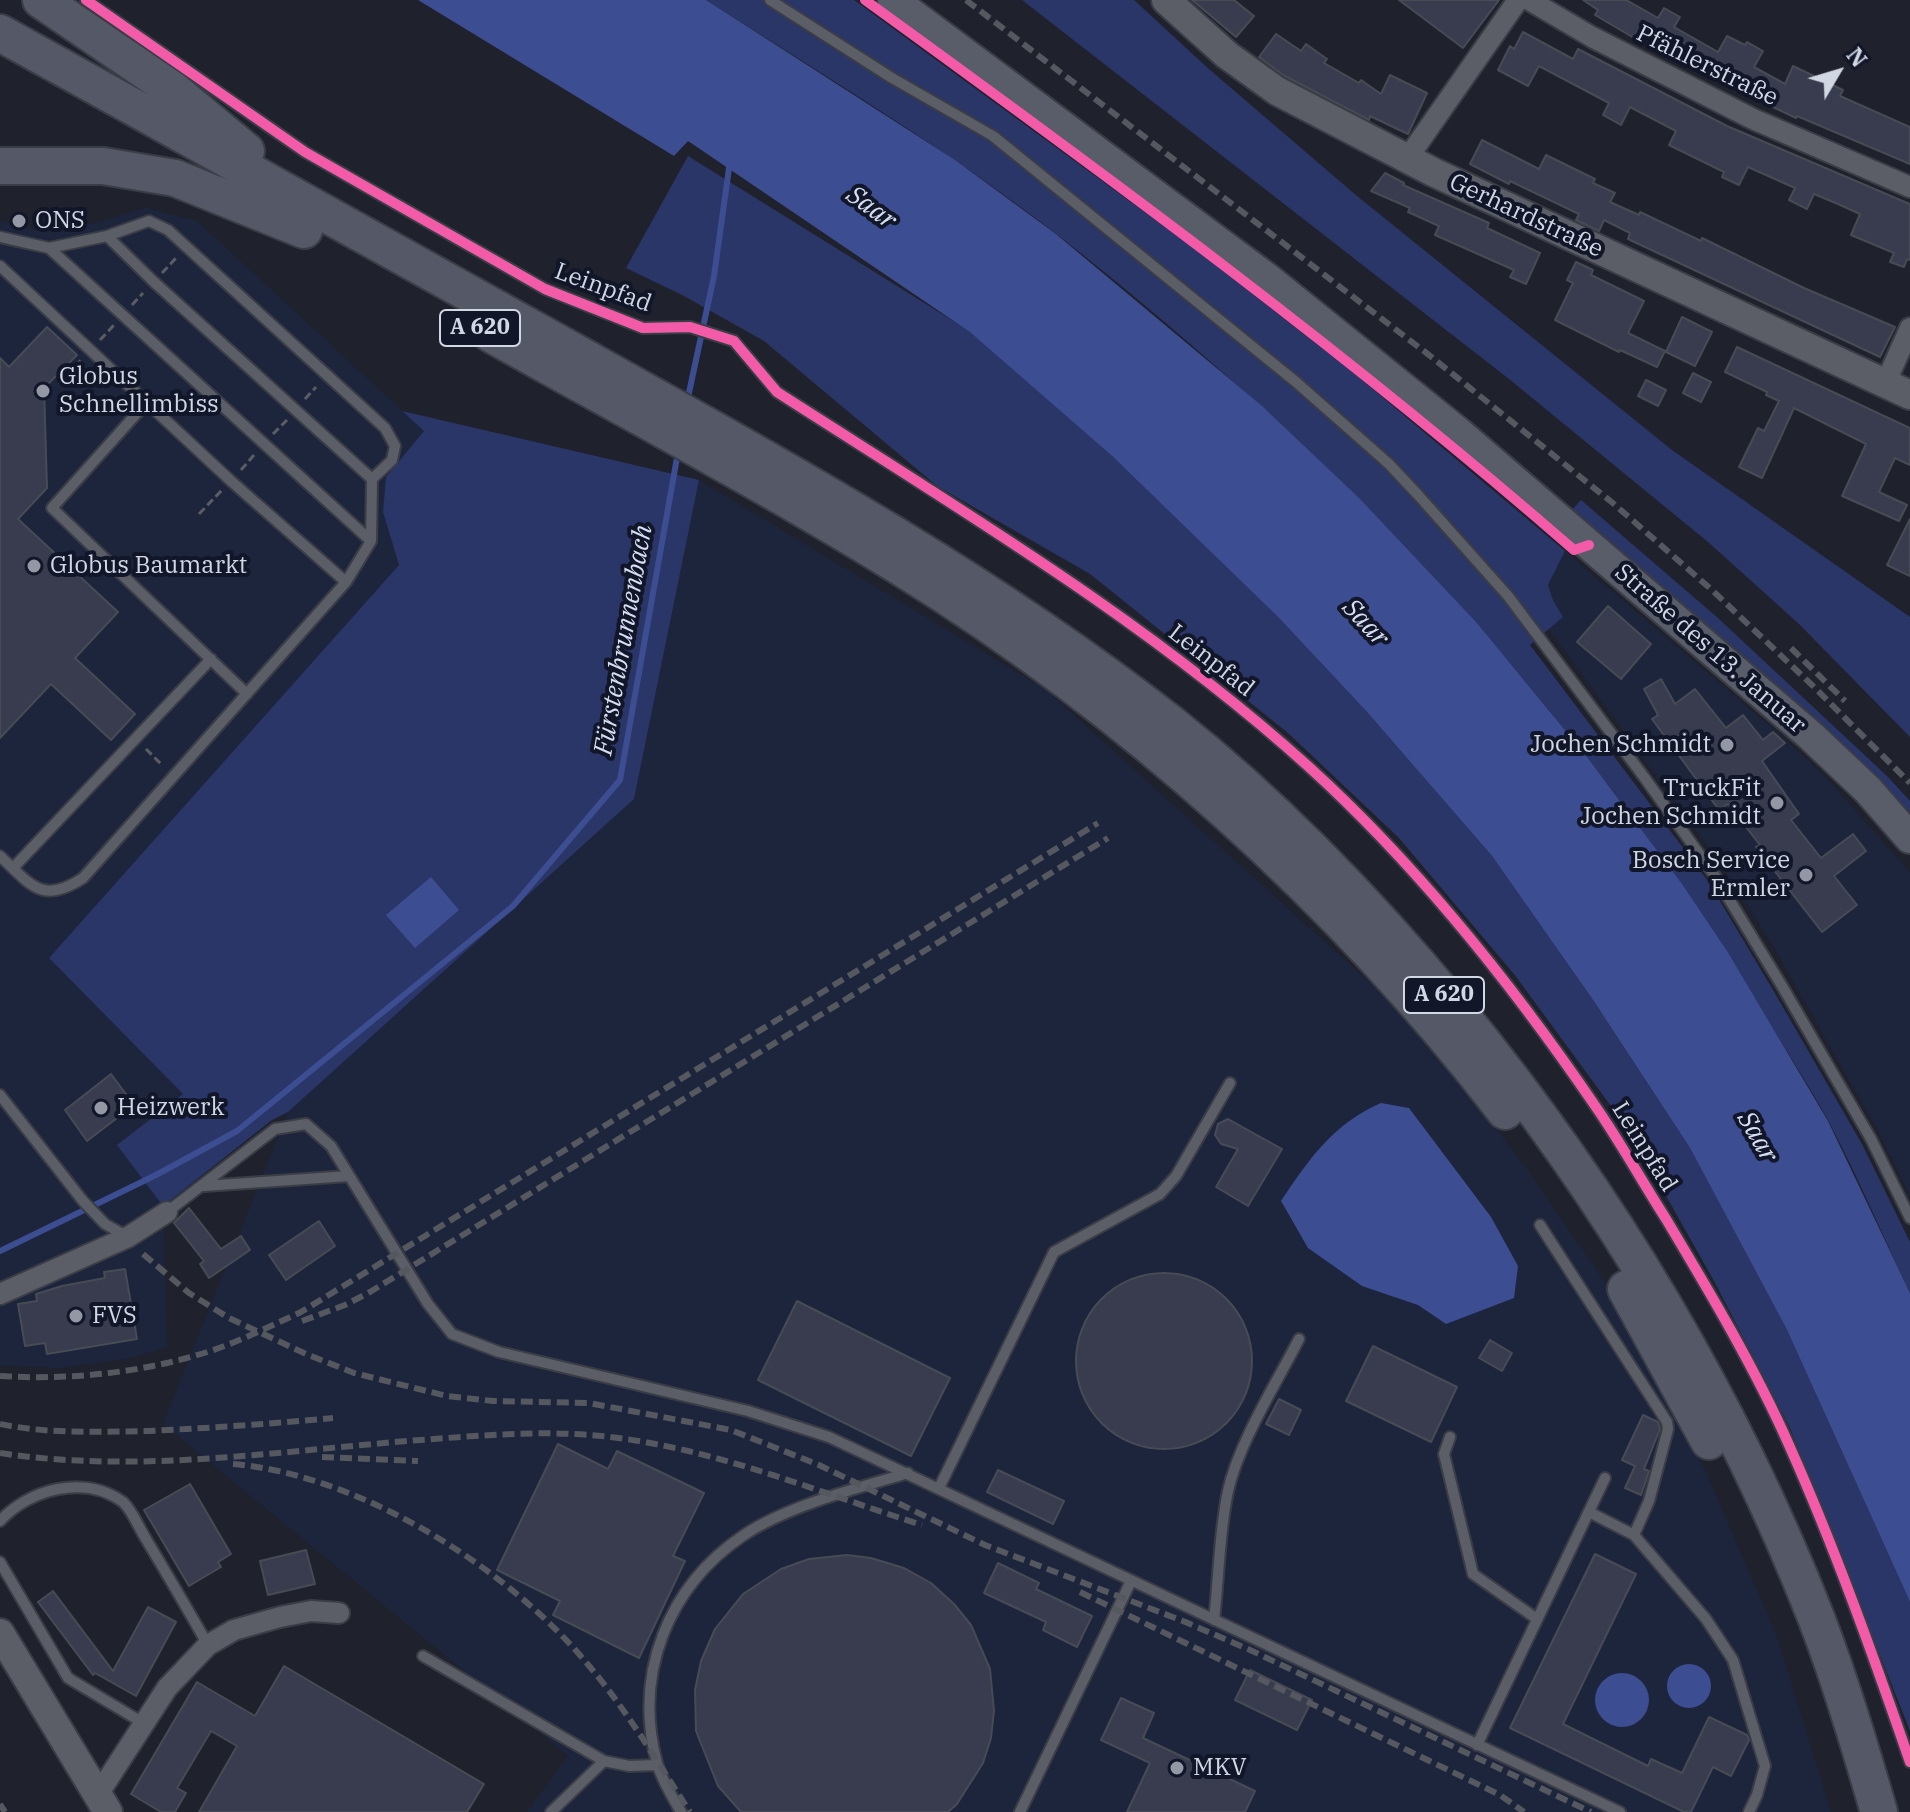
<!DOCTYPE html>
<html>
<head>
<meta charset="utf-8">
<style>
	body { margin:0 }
	#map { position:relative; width:1910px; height:1812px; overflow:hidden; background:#1f222d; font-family:"IBM Plex Serif",serif }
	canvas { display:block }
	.north { position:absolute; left:1798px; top:32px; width:80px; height:80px; -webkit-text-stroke:6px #111629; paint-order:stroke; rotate:52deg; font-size:22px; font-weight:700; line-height:32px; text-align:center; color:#d2d7e4 }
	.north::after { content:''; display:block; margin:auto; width:28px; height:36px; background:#d2d7e4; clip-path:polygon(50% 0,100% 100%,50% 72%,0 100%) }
</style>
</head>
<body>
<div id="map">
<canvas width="1910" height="1812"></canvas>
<div class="north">N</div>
</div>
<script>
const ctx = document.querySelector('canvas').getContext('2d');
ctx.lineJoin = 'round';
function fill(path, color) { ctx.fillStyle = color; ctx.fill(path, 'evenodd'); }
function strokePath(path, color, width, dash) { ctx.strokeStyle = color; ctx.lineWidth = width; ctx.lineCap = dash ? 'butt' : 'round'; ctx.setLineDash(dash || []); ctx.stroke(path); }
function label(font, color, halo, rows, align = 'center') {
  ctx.font = font + ' "IBM Plex Serif",serif'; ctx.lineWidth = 8; ctx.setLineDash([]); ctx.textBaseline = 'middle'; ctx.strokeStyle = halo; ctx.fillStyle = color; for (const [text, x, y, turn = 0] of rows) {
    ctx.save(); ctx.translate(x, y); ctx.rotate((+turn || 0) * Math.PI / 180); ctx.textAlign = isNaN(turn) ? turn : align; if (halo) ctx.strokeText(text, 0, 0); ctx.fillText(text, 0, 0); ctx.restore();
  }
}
fill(new Path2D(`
	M146,208L197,221L424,431L383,512L399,565L49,958L183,1094L163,1206L167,1348L126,1359L58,1368L0,1365V222L44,231L99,222Z
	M699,480L1046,690L1420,1028L1529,1172L1626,1313L1708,1477L1777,1637L1831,1812H527L568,1756L163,1424L288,1112L634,799Z
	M1565,551L1788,742L1833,785L1910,873V1196L1880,1134L1771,942L1723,867L1549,629L1563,616L1553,600L1548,585Z`), '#1d253c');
fill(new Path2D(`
	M706,0H854L1187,243L1355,374L1565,551L1548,585L1553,600L1563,617L1530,645L1708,881L1773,990L1862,1144L1910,1242V1293C1883,1236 1858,1177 1829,1122C1807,1082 1782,1044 1759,1006C1577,706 1334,451 1059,236C947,149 825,76 706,0Z
	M1022,0H1134L1210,70L1357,196L1672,450L1910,617V737L1799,624L1708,542L1509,379Z
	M688,156L971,332L1112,456L1279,618L1367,712L1492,856L1593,1000L1690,1148L1787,1330L1910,1602V1731L1790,1428L1714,1281L1630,1132L1514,974L1399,838L1288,733L1090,574L937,486L764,341L684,296L626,268Z
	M402,411L699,480L634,799L288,1112L272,1120L163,1206L117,1145L183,1094L49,958L399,565L383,512L386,477L424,431Z
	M1581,500L1718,618L1888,777L1910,801V822L1569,513Z`), '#2a3568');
fill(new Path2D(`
	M418,0H706L955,160L1056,234L1262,406L1359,498L1476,622L1584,753L1682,884L1727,951L1828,1121L1910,1293V1602L1787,1330L1690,1148L1593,1000L1492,856L1367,712L1279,618L1112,456L970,332L688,141L674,156Z
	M431,877L459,910L415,948L386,915Z
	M1381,1103L1409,1108L1491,1217L1518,1266L1514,1298L1446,1324L1418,1305L1362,1286L1308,1248L1281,1201C1309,1159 1333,1124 1381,1103Z
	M1667 1686a22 22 0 1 1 44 0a22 22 0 1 1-44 0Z
	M1595 1700a27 27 0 1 1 54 0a27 27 0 1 1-54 0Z`), '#3c4d92');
strokePath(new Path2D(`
	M687,402L714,276L730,161
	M0,1251L156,1175L237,1131L513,906L620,780L678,452`), '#3c4d92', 6);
const building = new Path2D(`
	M1192,0H1234L1254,16L1236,37Z
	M1399,0H1499L1463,48Z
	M1583,0H1626L1658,18L1664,8L1680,17L1674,27L1718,52L1727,36L1745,45L1747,42L1763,51L1754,67L1785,84L1793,66L1843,90L1840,96L1910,127V164L1797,116L1796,118L1706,75L1663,51L1667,45L1639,29L1634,38L1595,15L1598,10Z
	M1523,32L1573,59L1578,49L1727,126L1910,204V260L1907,259L1904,267L1890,262L1894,253L1851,235L1860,214L1838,204L1814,194L1807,209L1789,200L1795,188L1748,167L1739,185L1722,177L1724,172L1669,145L1676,131L1630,107L1621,125L1603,115L1609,103L1539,66L1528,86L1498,70L1510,46L1514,49Z
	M1276,34L1301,51L1306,44L1327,59L1324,63L1359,83L1361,80L1381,94L1390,75L1427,93L1408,134L1370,116L1369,120L1283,75L1259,57Z
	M1482,140L1539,169L1546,155L1595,179L1593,183L1615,193L1610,202L1639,215L1640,212L1701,241L1702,238L1804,288L1895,327L1880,357L1628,239L1630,233L1604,220L1599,231L1576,220L1579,214L1510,181L1509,184L1470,164Z
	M1385,173L1404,183L1403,185L1489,223L1487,228L1540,253L1526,284L1510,277L1514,270L1435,235L1439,226L1408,212L1410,208L1371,191Z
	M1576,262L1593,270L1591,275L1644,301L1628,333L1665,351L1657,367L1620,350L1619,352L1555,320L1573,283L1567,280Z
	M1682,317L1712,332L1695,366L1666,352Z
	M47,327L77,355L44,388L47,488L18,519L118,612L75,658L135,714L111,740L51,684L0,738V358L9,367Z
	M1737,347L1910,428V465L1895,458L1879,492L1907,505L1899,521L1842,496L1866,444L1794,408L1762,478L1739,467L1758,428L1764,431L1779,401L1766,395L1767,392L1725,372Z
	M1693,373L1711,382L1701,402L1683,393Z
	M1646,380L1666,390L1658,406L1638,396Z
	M1910,519V576L1887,565Z
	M1608,606L1651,644L1621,679L1577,642Z
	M1661,679L1675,704L1695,689L1726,728L1743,715L1763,740L1773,732L1785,743L1762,761L1799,814L1791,820L1821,858L1853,834L1866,851L1834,876L1857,905L1822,932L1756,847L1760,845L1728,804L1719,810L1652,719L1658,715L1644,689Z
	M111,1074L134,1105L87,1141L65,1110Z
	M1228,1119L1282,1149L1248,1206L1216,1187L1238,1149L1221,1144L1215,1135L1218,1124Z
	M189,1208L221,1249L241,1236L250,1250L209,1278L200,1264L204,1261L174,1223Z
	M319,1221L335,1246L286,1280L269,1255Z
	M125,1269L137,1339L47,1354L45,1343L25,1346L18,1304L37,1301L36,1294L62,1286L105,1278L104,1272Z
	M1076 1361a88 88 0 1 1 176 0a88 88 0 1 1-176 0Z
	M797,1301L950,1378L911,1456L758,1380Z
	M1490,1340L1512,1353L1502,1371L1479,1358Z
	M1373,1346L1457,1387L1431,1442L1346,1401Z
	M1279,1399L1301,1410L1289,1435L1266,1424Z
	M1643,1415L1658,1422L1660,1429L1644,1469L1649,1471L1641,1495L1625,1488L1635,1466L1622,1460Z
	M558,1444L608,1469L617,1451L704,1493L673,1556L685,1561L639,1658L553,1615L560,1601L497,1570Z
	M998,1470L1064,1501L1053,1524L987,1492Z
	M190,1484L231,1554L218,1562L221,1567L189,1586L144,1510Z
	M306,1550L315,1584L268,1595L260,1561Z
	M1595,1554L1636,1574L1563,1724L1648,1766L1651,1759L1682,1773L1709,1717L1747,1735L1749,1740L1731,1776L1713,1767L1691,1812H1684L1510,1728Z
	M847,1555L871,1558L904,1568L931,1583L954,1604L971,1625L990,1669L994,1711L991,1738L983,1763L957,1804L948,1812H741L718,1786L696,1731L695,1690L701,1661L715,1629L743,1594L781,1569L809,1559Z
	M998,1563L1039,1583L1036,1589L1092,1616L1077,1647L1043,1630L1046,1622L984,1593Z
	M53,1591L113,1671L148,1607L176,1622L136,1696L95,1673L93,1675L38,1602Z
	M284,1666L484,1784L467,1812H199L237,1746L211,1731L177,1788L186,1793L175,1812H161L131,1794L197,1682L255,1716Z
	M1250,1670L1312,1700L1297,1730L1235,1700Z
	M1121,1698L1154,1713L1143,1738L1255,1791L1245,1812H1127L1150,1763L1101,1740Z`);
fill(building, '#383c4e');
strokePath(building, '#474b54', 2);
const lane = new Path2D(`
	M86,0L305,152L545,289L643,328L690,327L734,341L777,392C959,509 1148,621 1309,767C1418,866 1515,988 1598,1110C1622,1145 1643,1183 1666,1219C1709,1291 1755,1368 1789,1445C1835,1548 1873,1655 1910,1762
	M770,0L892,78L993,136L1296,382L1389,464L1419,496L1508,596L1644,777L1715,876L1782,986L1871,1139L1910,1218
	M107,236L154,282L372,479
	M0,237L49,248L107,236L149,221L168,230L385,428L395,446L392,460L372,479L371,541L346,582L83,878C42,905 31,885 0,856
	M49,248L371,541
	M0,266L231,481L346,582
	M146,403L52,508L247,694
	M13,868L211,659
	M0,1095L83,1201L105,1224L128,1237
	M204,1186L349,1176
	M167,1212L275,1129L306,1124L331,1146L428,1304L452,1334L499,1352L748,1411L829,1437L1620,1812
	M1540,1225L1667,1422L1668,1429L1649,1501L1634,1535
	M1450,1437L1444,1454L1473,1574L1537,1619
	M939,1488L1054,1252L1160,1194L1176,1176L1230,1083
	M1589,1512L1634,1535L1706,1619L1733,1660L1765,1766L1757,1795L1749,1812
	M0,1521C29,1489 85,1474 123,1502C132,1510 139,1528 146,1539C167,1574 188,1610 208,1645
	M0,1562L68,1678L145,1724
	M1214,1620C1219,1577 1219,1533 1228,1491C1239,1442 1276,1384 1299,1339
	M423,1656L604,1761L629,1766L657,1765
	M1477,1745L1605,1478
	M551,1812L604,1761
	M681,1812C672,1796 662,1781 657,1763C633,1674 668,1586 744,1535C787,1506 858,1488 908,1473
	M1020,1812L1131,1581`);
const street = new Path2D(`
	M1529,0L1592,37L1753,119L1910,187
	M1407,159L1518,0
	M1885,384L1910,328
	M0,1294L128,1237L167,1212
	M97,1796L167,1688L208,1645L234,1630L280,1617L311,1611L339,1613`);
const secondary = new Path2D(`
	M1166,0L1227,55L1277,91L1433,172L1910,395
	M0,1633L108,1812`);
const primary = new Path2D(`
	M893,0L1268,279L1459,433L1811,736L1868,790L1910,838`);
const highway = new Path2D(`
	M41,0L173,90L246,151
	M0,33C196,142 392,251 589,360C789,471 990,582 1170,723C1276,807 1370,905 1455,1008C1607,1193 1730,1398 1817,1620C1841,1683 1860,1747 1879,1812
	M0,166H103L175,178L304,230
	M491,334C628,411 768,485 902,568C1128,708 1343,900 1505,1111
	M1626,1289L1709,1441`);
strokePath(lane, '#3b3d46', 14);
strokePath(street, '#3b3d46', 24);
strokePath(secondary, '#3b3d46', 32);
strokePath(primary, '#3b3d46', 34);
strokePath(highway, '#3b3d46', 40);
strokePath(new Path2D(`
	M162,273L176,258
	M132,305L143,293
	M100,340L114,325
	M59,384L81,360
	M305,399L316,387
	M273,434L287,420
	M241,470L254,455
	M199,514L222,490
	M146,749L163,766`), '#5a5d64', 3, [8, 4]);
strokePath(lane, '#5b5e67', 10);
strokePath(street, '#5b5e67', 20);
strokePath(secondary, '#5b5e67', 28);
strokePath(primary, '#595d69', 30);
strokePath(highway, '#545867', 36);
strokePath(new Path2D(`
	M966,0L1429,355L1614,504L1713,591L1812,685L1910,783
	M1791,648L1845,701
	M143,1254L189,1293L229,1318L306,1354L354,1373L447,1396L493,1401L589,1403L731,1430L819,1465L985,1545L1183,1621L1248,1649L1591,1812
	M302,1321L345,1305L370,1292L1108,838
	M0,1376C65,1380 131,1374 194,1356C231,1346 266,1328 301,1312L1098,823
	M0,1424C48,1434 99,1432 148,1431C210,1428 271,1424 333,1418
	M0,1453C143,1475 291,1449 434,1439C486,1435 538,1431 590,1435C705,1444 814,1491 922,1525
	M322,1457L418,1461
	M233,1464C361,1475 510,1569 590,1667C628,1712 658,1763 690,1812
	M1080,1592L1500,1795L1524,1812
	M0,1804L5,1812`), '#565860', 6, [12, 6]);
strokePath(new Path2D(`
	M86,0L305,152L545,289L643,328L690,327L734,341L777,392C959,509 1148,621 1309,767C1418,866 1515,988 1598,1110C1622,1145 1643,1183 1666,1219C1709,1291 1755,1368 1789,1445C1835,1548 1873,1655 1910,1762
	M865,0C1108,176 1348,353 1574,550L1589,545`), '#f35aa7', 10);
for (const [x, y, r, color] of [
	[19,221,8,"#9398a4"],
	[43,391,8,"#9398a4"],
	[34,566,8,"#9398a4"],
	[1727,745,8,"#9398a4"],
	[1777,803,8,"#9398a4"],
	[1806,875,8,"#9398a4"],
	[101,1108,8,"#9398a4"],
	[76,1316,8,"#9398a4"],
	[1177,1768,8,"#9398a4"]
]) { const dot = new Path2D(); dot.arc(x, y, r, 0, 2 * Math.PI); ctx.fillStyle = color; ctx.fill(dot); strokePath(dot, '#111629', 3); }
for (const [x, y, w] of [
	[480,328,80],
	[1444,995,80]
]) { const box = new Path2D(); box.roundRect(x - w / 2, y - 18, w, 36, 6); ctx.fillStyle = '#111629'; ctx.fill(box); strokePath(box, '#d2d7e4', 2); }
label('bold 22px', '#d2d7e4', null, [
	["A 620",480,328],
	["A 620",1444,995]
]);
label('24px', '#d2d7e4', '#111629', [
	["Pfählerstraße",1707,66,26],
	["Gerhardstraße",1526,216,25],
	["Leinpfad",603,288,20],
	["Straße des 13. Januar",1710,649,41],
	["Leinpfad",1211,661,38],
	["Leinpfad",1644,1147,58]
]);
label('24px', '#d2d7e4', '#111629', [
	["ONS",35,221],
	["Globus",59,377],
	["Schnellimbiss",59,405],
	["Globus Baumarkt",50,566],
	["Jochen Schmidt",1711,745,"right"],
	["TruckFit",1761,789,"right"],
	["Jochen Schmidt",1761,817,"right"],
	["Bosch Service",1790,861,"right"],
	["Ermler",1790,889,"right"],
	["Heizwerk",117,1108],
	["FVS",92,1316],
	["MKV",1193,1768]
], 'left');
label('italic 26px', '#d8dff5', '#111629', [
	["Saar",871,208,36],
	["Saar",1365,623,47],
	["Fürstenbrunnenbach",624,640,-80],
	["Saar",1757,1137,60]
]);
</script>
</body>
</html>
